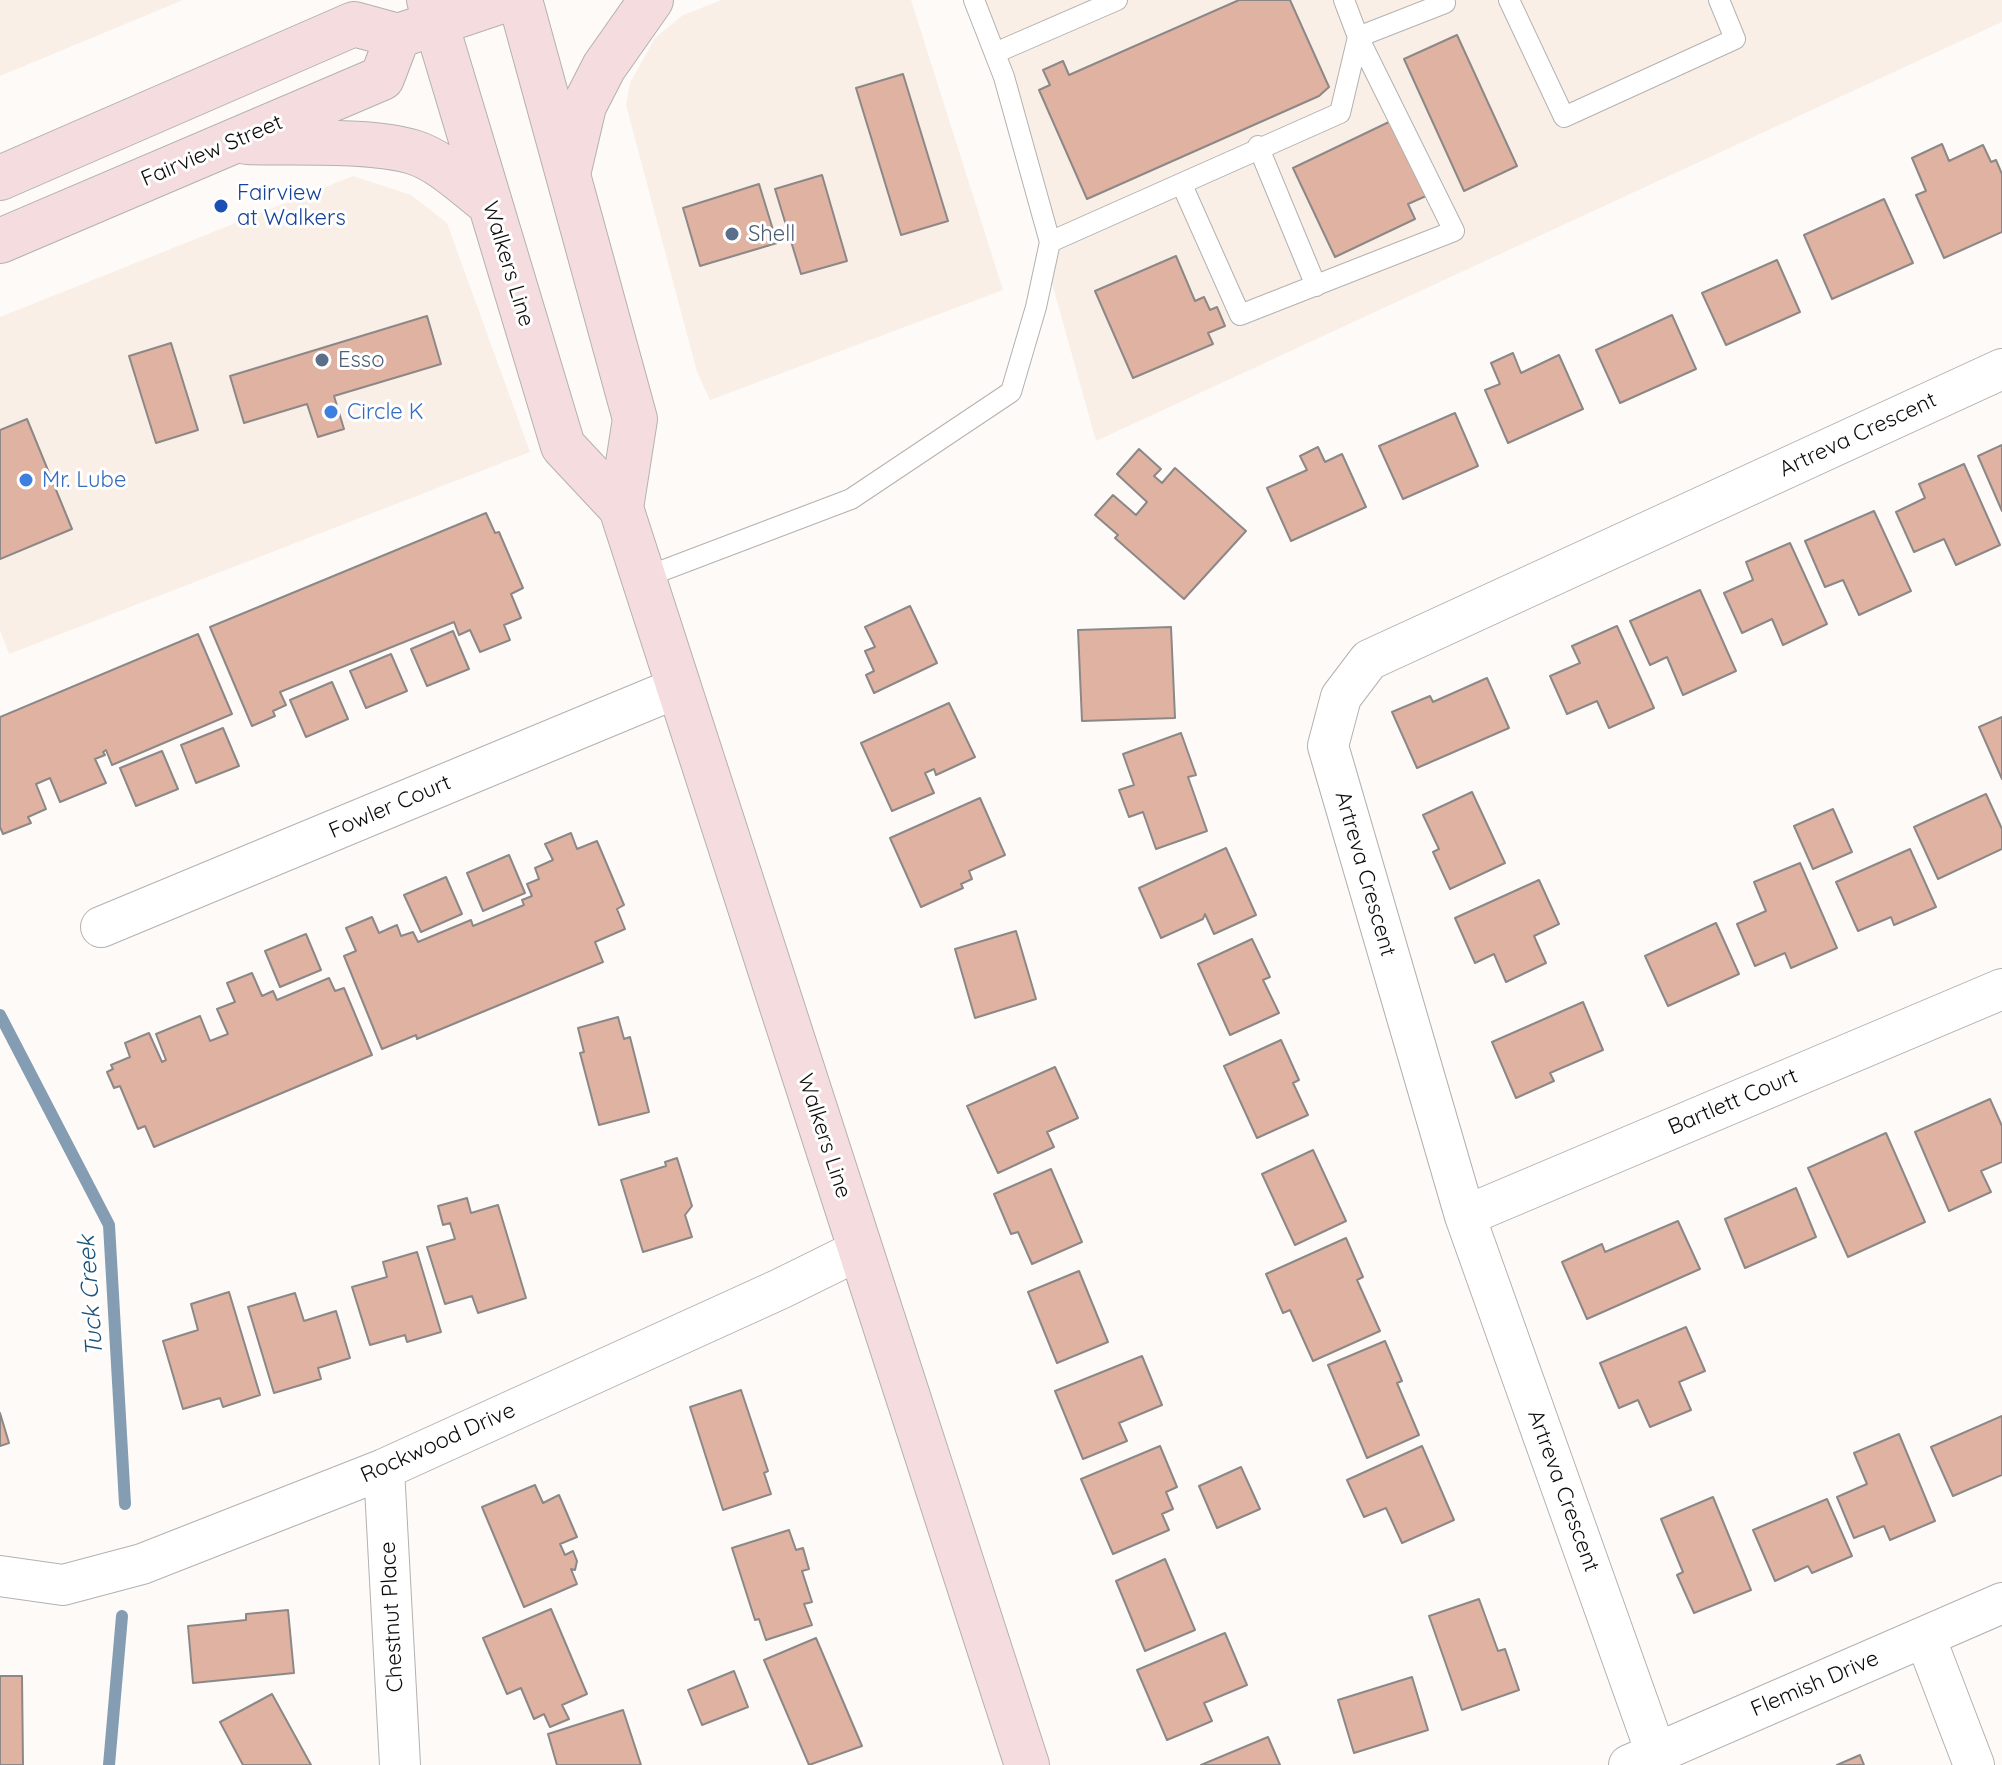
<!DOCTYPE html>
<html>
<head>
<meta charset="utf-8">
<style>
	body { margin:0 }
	canvas { display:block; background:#fdfaf8 }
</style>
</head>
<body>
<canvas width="2002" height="1765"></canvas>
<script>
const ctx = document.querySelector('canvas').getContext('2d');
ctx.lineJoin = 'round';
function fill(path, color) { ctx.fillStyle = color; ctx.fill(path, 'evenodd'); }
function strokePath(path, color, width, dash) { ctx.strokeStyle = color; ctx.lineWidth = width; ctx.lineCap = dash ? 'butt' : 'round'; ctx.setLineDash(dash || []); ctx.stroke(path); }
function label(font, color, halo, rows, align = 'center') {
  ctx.font = font + ' Quicksand,sans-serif'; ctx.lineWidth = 6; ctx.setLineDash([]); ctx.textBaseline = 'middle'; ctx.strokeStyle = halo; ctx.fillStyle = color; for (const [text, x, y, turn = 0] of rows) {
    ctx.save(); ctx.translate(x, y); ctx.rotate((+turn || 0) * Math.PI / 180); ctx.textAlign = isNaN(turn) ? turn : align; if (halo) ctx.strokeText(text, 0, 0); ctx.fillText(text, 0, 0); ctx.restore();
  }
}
fill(new Path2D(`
	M0,0H183L0,76Z
	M722,0H911L1003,290L710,400L697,372L626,105L630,83L655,38L683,15Z
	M973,0H2002V22L1096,441Z
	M353,176L411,195L447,223L530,452L9,654L0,630V317Z`), '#f9efe7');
strokePath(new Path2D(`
	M0,1015L109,1225L125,1504
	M109,1765L122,1616`), '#849db3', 12);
const building = new Path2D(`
	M1239,0H1290L1329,87L1319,96L1087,199L1039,90L1050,85L1043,70L1063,61L1069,75Z
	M1457,35L1517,166L1464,191L1404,59Z
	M903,74L948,221L901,235L856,88Z
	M1391,121L1426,196L1408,204L1415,219L1335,257L1293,168Z
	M1942,144L1949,161L1983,145L1991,162L1996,160L2002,174V232L1944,258L1916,195L1926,191L1912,158Z
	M822,175L847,261L801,274L775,189Z
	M759,184L777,243L700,266L683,208Z
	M1884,199L1913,263L1832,299L1804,235Z
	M1176,256L1195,301L1204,297L1210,310L1217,307L1225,326L1208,333L1213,344L1133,378L1095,291Z
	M1777,260L1800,312L1726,345L1702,293Z
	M1672,315L1696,369L1620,403L1596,350Z
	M427,316L441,364L334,396L344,429L318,437L307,404L244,423L230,376Z
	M171,343L198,430L156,443L129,356Z
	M1513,353L1521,373L1559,355L1583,409L1508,443L1485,390L1500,384L1491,363Z
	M1455,413L1478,466L1403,499L1379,446Z
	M27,419L72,529L0,559V430Z
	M2002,445V511L1978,456Z
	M1318,447L1325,462L1342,454L1366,507L1291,541L1267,488L1307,470L1300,456Z
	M1139,449L1161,469L1154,476L1162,483L1175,468L1246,531L1184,599L1115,538L1118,535L1095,515L1113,495L1136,515L1147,502L1117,474Z
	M1964,464L2000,545L1956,565L1944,539L1914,552L1896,512L1925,498L1919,484Z
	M1874,511L1911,591L1859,615L1843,580L1825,587L1805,541Z
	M486,513L495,533L499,532L523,588L511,594L521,618L504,625L510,640L480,652L470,630L459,635L454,622L280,692L286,705L273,711L275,716L252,726L210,627Z
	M1790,543L1827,624L1783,645L1772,619L1742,633L1724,593L1753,580L1746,562Z
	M1700,590L1736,671L1683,695L1667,657L1650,665L1630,621Z
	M910,606L937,663L874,693L866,675L874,671L865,651L875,647L865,627Z
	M1617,626L1654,708L1609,728L1597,701L1567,714L1550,676L1580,663L1572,646Z
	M1171,627L1175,718L1082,721L1078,630Z
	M453,631L469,669L427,686L411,649Z
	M198,634L232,714L112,765L106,750L103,752L105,755L95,759L106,783L60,802L50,778L36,784L46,809L28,817L31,823L3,834L0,827V717Z
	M391,654L407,691L366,708L350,671Z
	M1487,678L1509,728L1417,768L1392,712L1430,696L1433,702Z
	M332,682L348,719L306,737L290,700Z
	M949,703L975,757L936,775L934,769L925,773L934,793L892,811L861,743Z
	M2002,717V779L1979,727Z
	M223,728L239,766L196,783L181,745Z
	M1181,733L1196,775L1188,777L1207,831L1156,849L1143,812L1129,817L1119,790L1134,785L1123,754Z
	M162,751L178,789L136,806L120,768Z
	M1472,792L1505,863L1450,889L1433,852L1439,849L1423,815Z
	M1986,794L2002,829V849L1938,879L1914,827Z
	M980,798L1005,855L969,871L972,879L961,884L963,888L921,907L890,838Z
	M1833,809L1852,852L1813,869L1794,826Z
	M571,833L577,849L597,841L624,905L617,909L625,929L595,942L603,962L417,1039L416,1035L382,1049L344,956L356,951L346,928L372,917L379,933L397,925L401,936L413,932L418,942L471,920L473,926L524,905L522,900L532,896L527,884L539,879L535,868L553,860L545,844Z
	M1226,848L1256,915L1214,934L1205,914L1203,919L1161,938L1139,888Z
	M1910,849L1936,907L1894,925L1891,917L1858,931L1836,882Z
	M509,855L525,893L483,911L467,873Z
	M1800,863L1837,948L1791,968L1785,953L1755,966L1737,924L1766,911L1754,882Z
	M446,877L462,914L421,932L404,895Z
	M1539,880L1559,924L1534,936L1546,963L1506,982L1494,954L1475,963L1455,918Z
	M1716,923L1739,974L1668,1006L1645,956Z
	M1016,931L1036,999L975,1018L955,949Z
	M306,934L321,970L280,987L265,951Z
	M1252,939L1270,977L1263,980L1279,1013L1230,1035L1198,964Z
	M252,973L262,996L273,991L277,1000L329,978L335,991L344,988L372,1055L154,1147L145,1126L138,1129L120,1086L114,1088L107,1072L113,1069L111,1065L130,1057L125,1043L149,1033L162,1062L166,1060L156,1034L200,1016L210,1041L228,1034L217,1009L235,1002L227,983Z
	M1583,1002L1603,1050L1550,1073L1554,1081L1516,1098L1492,1042Z
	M618,1017L624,1039L630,1037L649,1112L599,1125L580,1053L584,1052L578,1028Z
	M1281,1040L1299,1080L1293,1083L1308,1115L1257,1138L1224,1066Z
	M1055,1067L1078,1118L1047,1132L1054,1147L998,1173L967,1106Z
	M1990,1099L2002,1126V1162L1981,1171L1991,1192L1949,1211L1915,1132Z
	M1886,1133L1925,1222L1848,1257L1808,1168Z
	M1313,1150L1346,1221L1295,1245L1262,1174Z
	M677,1158L692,1206L685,1215L692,1237L643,1252L621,1180L666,1166L665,1162Z
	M1051,1169L1082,1242L1032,1264L1018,1232L1011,1234L994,1194Z
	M1796,1188L1816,1237L1745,1268L1725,1219Z
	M467,1198L471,1213L498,1205L526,1298L478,1313L472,1296L445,1304L427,1247L455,1239L450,1223L443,1225L438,1206Z
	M1678,1221L1700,1269L1587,1319L1562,1262L1602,1244L1605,1252Z
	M1346,1238L1363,1277L1357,1280L1380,1331L1313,1361L1290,1310L1283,1313L1266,1274Z
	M417,1252L441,1332L407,1342L405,1335L370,1345L352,1287L387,1277L383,1262Z
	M1079,1271L1108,1342L1057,1363L1028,1292Z
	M229,1292L260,1395L223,1407L220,1398L183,1409L163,1341L198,1330L191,1304Z
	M295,1293L304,1321L336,1311L350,1358L318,1368L321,1379L274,1393L248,1307Z
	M1686,1327L1705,1371L1679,1382L1691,1410L1650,1427L1638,1400L1619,1408L1600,1363Z
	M1385,1341L1402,1381L1397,1383L1419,1435L1367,1458L1328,1365Z
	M1142,1356L1162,1405L1119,1423L1127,1441L1083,1459L1055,1391Z
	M741,1390L768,1471L764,1473L771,1494L723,1510L690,1407Z
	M0,1413L9,1443L0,1446Z
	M2002,1416V1475L1953,1496L1931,1447Z
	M1899,1434L1935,1521L1890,1540L1884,1526L1854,1538L1837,1497L1867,1484L1854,1453Z
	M1160,1446L1177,1487L1166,1492L1173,1509L1162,1514L1169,1530L1113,1554L1081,1479Z
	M1422,1446L1454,1520L1402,1543L1386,1508L1364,1517L1347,1480Z
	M1241,1467L1260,1509L1217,1528L1199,1486Z
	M535,1485L543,1503L559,1495L577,1537L560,1544L565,1555L573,1551L577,1561L575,1570L571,1569L577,1584L524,1607L482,1507Z
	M1713,1497L1751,1590L1694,1613L1677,1575L1683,1572L1661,1519Z
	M1827,1499L1852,1556L1812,1573L1808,1566L1775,1581L1753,1530Z
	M789,1530L796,1550L803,1548L809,1569L802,1571L812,1602L804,1604L812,1625L766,1640L759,1619L755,1620L732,1548Z
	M1165,1559L1195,1630L1145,1651L1116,1581Z
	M1479,1599L1498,1651L1505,1649L1519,1690L1462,1710L1429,1616Z
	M551,1609L587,1694L562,1705L569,1719L550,1727L544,1714L534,1719L521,1688L507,1694L483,1638Z
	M288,1610L294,1673L193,1683L188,1626L246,1620V1614Z
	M1225,1633L1247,1685L1204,1703L1212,1721L1167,1740L1137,1670Z
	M816,1638L862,1746L809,1765L764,1660Z
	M734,1671L748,1707L702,1725L688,1690Z
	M0,1676H22L23,1765H0Z
	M1412,1677L1428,1730L1354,1753L1338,1700Z
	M272,1694L311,1765H243L220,1722Z
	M623,1710L641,1765H557L548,1734Z
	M1268,1737L1280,1765H1201Z
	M1860,1755L1864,1765H1837Z`);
fill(building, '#e0b2a2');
strokePath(building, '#8c8887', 2);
const service = new Path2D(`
	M1509,0L1564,117L1735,39L1719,0
	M995,53L1117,0
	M1258,146L1316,286
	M1182,185L1240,315L1454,231L1358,37L1445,3
	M1050,242L1340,113L1358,37L1344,0
	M643,578L851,499L1011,392L1036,307L1050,242L1004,77L974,0`);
const minor = new Path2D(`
	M101,927L679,687
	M1465,1216L2002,989
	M384,1469L400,1765
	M0,1576L63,1585L142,1564L384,1469L780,1289L861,1249
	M1925,1637L1974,1765
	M1656,1753L1465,1216L1328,746L1341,697L1369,660L2002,369
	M1629,1765L2002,1603`);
const secondary = new Path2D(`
	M429,0L563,446L621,508L1027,1765
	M520,0L635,419L621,508
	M247,142C295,144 368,139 413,152C442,161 466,186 490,204
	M569,170L584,106L604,67L651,0
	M0,178L354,24L398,36L505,0
	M0,241L382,78L398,36`);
strokePath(service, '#b4b1af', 22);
strokePath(minor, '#b4b1af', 42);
strokePath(secondary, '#b4b1af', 46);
strokePath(service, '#fff', 20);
strokePath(minor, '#fff', 40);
strokePath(secondary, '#f4dcdf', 44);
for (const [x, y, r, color] of [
	[221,206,8,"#1a4fb4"],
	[732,234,8,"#5c6f8a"],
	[322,360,8,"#5c6f8a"],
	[331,412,8,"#3f7fe0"],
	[26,480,8,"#3f7fe0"]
]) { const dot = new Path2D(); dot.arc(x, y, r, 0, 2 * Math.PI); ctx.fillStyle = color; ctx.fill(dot); strokePath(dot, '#fff', 3); }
label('22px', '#0d0c0c', '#fff', [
	["Fairview Street",212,151,-23],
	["Walkers Line",508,264,73],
	["Artreva Crescent",1858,435,-25],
	["Fowler Court",390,807,-23],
	["Artreva Crescent",1365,874,74],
	["Bartlett Court",1733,1102,-23],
	["Walkers Line",824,1136,72],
	["Rockwood Drive",438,1443,-24],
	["Artreva Crescent",1563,1491,70],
	["Chestnut Place",392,1617,-93],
	["Flemish Drive",1815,1684,-23]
]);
label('22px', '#164399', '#fff', [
	["Fairview",237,193],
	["at Walkers",237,218]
], 'left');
label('22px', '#4e5e75', '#fff', [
	["Shell",748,234],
	["Esso",338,360]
], 'left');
label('22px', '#366cbe', '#fff', [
	["Circle K",347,412],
	["Mr. Lube",42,480]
], 'left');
label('italic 24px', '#1b527a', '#fff', [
	["Tuck Creek",91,1296,-94]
]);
</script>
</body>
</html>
